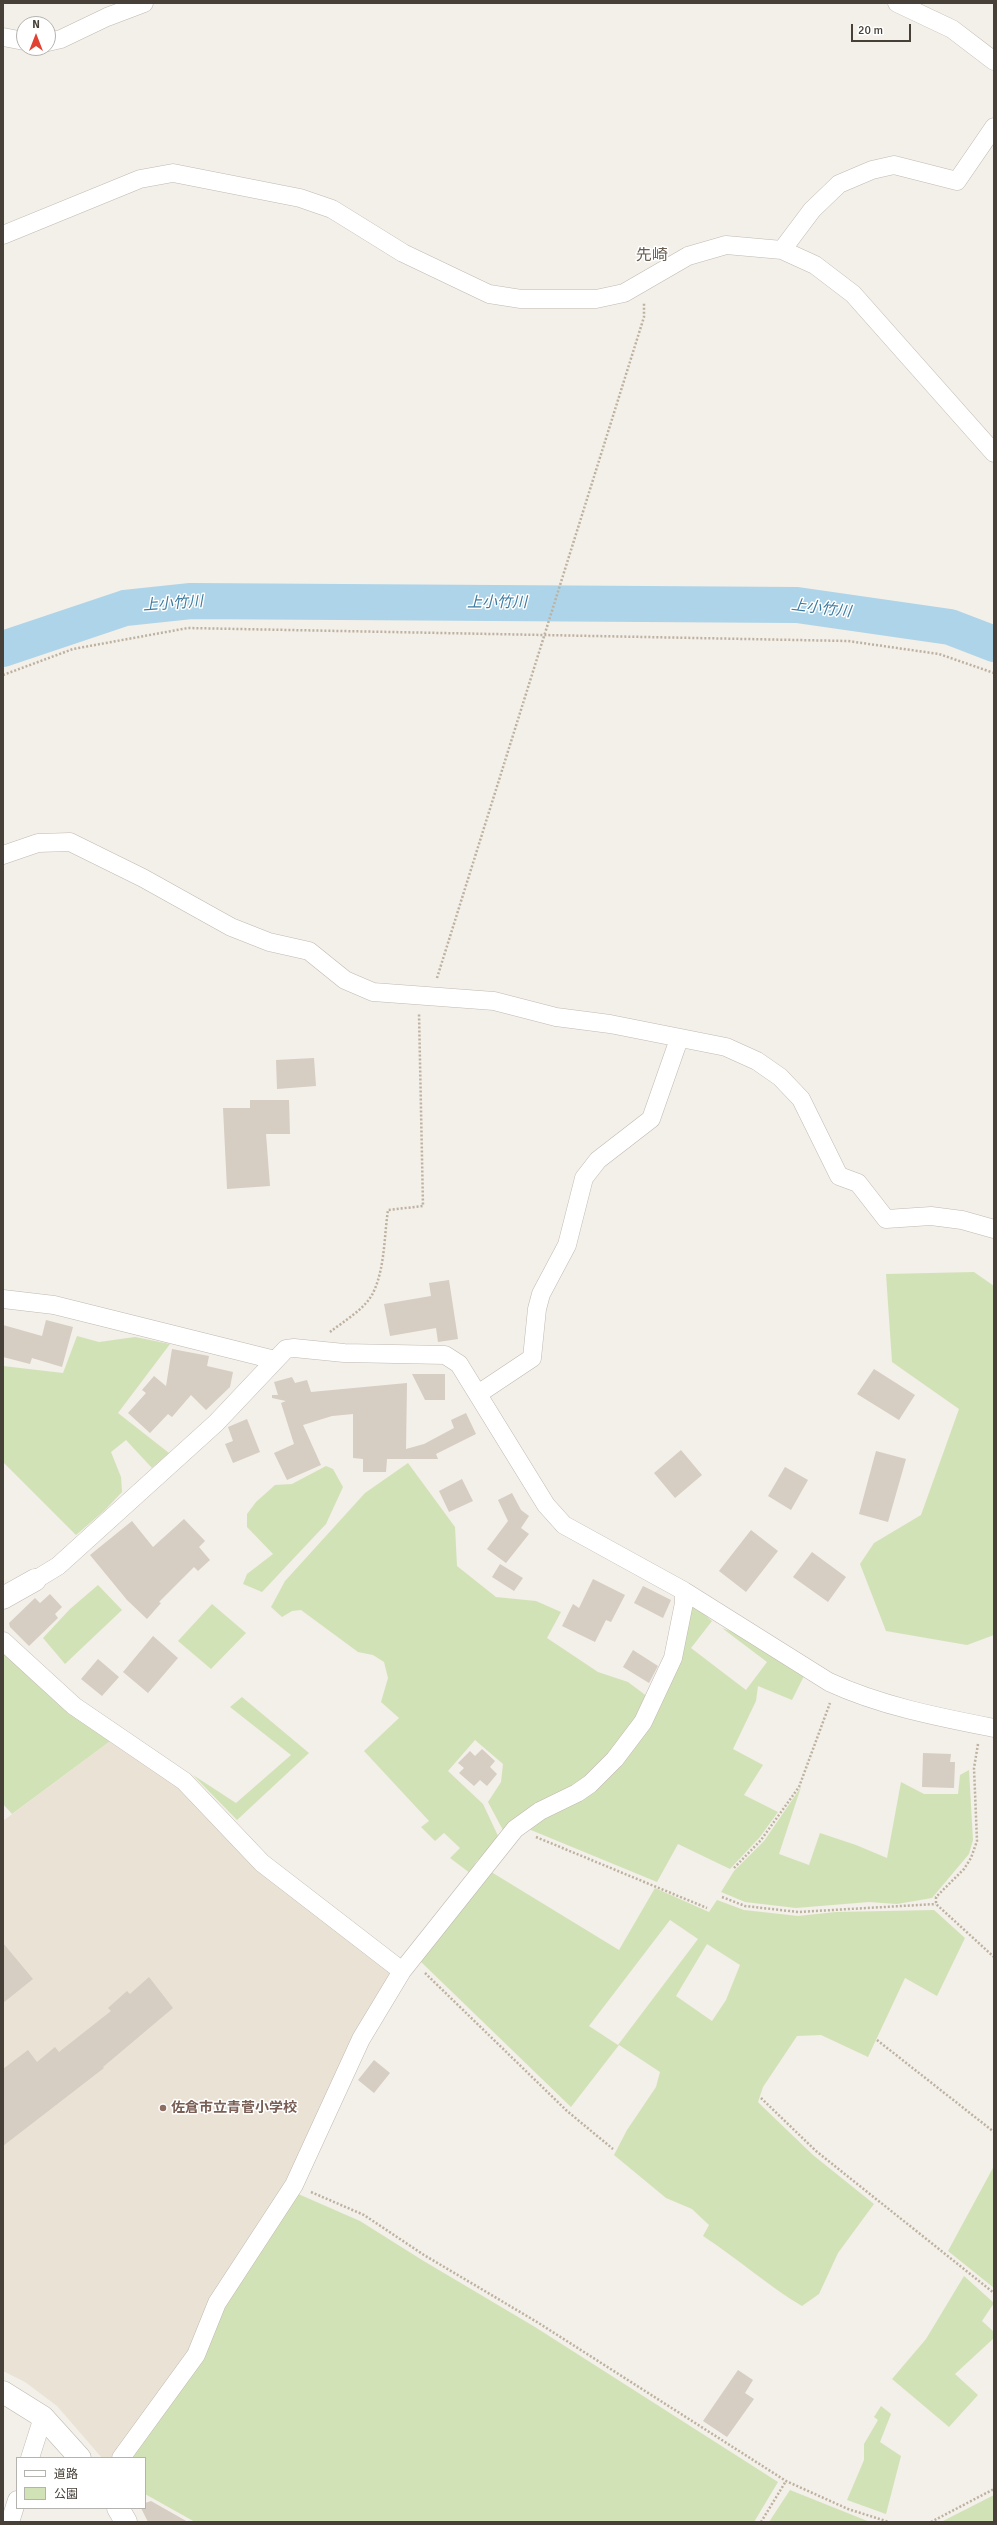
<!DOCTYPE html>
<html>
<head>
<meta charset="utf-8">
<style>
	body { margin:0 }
	#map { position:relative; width:997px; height:2525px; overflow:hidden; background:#f3efe9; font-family:Signika,"Noto Sans JP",sans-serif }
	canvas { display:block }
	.frame { position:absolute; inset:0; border:4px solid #464038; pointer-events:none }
	.legend { position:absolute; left:16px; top:2457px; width:130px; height:52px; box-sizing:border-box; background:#fff; border:1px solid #b5b3af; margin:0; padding:5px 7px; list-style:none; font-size:12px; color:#464038 }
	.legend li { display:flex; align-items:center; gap:8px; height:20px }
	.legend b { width:20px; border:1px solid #b5b3af }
	.north { position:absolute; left:16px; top:16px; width:40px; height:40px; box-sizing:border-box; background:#fff; border:1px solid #b5b3af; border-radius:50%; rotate:0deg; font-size:11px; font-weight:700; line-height:16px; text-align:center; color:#464038 }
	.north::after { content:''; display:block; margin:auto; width:14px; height:18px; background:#e14132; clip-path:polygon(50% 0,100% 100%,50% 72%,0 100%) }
	.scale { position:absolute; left:851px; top:24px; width:60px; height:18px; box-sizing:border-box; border:2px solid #464038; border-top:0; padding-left:5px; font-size:12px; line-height:14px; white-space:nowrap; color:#464038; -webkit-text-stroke:3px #fff; paint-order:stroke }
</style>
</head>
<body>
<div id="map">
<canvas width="997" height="2525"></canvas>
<div class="frame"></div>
<ul class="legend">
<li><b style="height:5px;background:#fff"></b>道路</li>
<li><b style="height:11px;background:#d2e2b7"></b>公園</li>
</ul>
<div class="north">N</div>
<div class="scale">20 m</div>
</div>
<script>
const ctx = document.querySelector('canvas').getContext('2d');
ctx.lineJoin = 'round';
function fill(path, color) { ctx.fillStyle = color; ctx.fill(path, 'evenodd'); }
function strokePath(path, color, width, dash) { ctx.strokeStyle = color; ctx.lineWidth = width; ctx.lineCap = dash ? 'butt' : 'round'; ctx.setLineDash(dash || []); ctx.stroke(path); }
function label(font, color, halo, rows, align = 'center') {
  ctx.font = font + ' Signika,"Noto Sans JP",sans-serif'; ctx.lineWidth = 3; ctx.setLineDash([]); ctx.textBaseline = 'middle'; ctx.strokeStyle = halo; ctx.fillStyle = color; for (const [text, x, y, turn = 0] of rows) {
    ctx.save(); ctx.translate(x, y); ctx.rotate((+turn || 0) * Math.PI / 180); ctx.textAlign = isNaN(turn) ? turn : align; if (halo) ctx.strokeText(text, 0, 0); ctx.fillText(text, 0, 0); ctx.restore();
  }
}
fill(new Path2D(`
	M113,1739L182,1786L392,1969V1976L289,2181L190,2351L115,2458H102L57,2406L25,2382L3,2371V1821Z`), '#eae3d5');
fill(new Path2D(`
	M974,1272L994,1286V1635L967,1645L886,1631L860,1564L874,1543L921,1515L959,1409L892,1362L886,1274Z
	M77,1336L99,1342L135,1337L170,1344L118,1413L169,1453L152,1468L126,1440L111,1452L121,1477L122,1492L104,1511L76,1535L3,1462V1366L63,1373Z
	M408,1463L455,1527L457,1566L496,1597L536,1601L561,1612L547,1638L598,1672L628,1682L648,1697L638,1721L602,1769L505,1834L488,1802L501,1782L503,1764L475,1740L448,1771L483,1804L499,1838L476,1862L470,1873L450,1858L460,1848L444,1833L435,1841L421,1827L429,1821L364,1751L399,1718L381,1702L388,1678L384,1662L373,1655L358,1652L301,1610L292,1611L282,1617L271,1607L285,1581L365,1493Z
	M326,1466L333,1469L343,1487L326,1524L262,1592L243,1584L247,1574L273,1554L247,1527V1514L256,1502L275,1485L292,1484Z
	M98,1585L122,1610L65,1664L43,1638L70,1609Z
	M212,1604L246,1633L211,1669L178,1641Z
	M692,1604L712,1621L691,1648L746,1690L767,1662L722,1628L733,1632L804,1676L792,1700L758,1686L756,1701L733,1749L763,1765L744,1795L778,1812L760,1837L730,1869L678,1844L657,1882L526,1828L607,1775Z
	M3,1648L113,1739L12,1814L3,1804Z
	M242,1697L309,1753L237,1820L193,1775L236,1803L291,1755L230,1707Z
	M969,1770L973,1840L969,1854L932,1898L897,1904L869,1902L796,1908L745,1902L721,1892L734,1871L764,1841L801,1787L779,1854L809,1865L820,1833L856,1845L887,1858L901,1782L924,1794H958L960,1775Z
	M488,1870L619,1950L655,1888L709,1912L717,1900L744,1910L798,1916L836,1912L934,1910L965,1938L937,1996L905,1978L868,2057L821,2035L797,2036L763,2087L758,2102L764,2108L813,2155L874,2204L838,2253L819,2294L802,2306C768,2286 737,2258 703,2236L709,2225L692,2209L666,2198L614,2155L627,2130L656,2087L660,2072L619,2045L571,2107L419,1960ZM670,1920L698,1939L618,2045L589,2026ZM707,1944L740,1965L726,2000L712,2021L676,1996Z
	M994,2166V2288L948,2251Z
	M296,2193L360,2221L422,2260L535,2327L778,2482L754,2522H195L145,2494V2458H129L222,2305Z
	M964,2276L994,2303L982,2321L994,2332V2338L955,2374L978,2395L949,2427L892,2379L926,2339Z
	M881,2406L891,2414L880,2442L901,2456L886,2514L847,2500L864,2460V2444L878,2420L874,2417Z
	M790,2490L870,2522H769Z
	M994,2495V2522H941Z`), '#d2e2b7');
strokePath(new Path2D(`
	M3,649L125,608L191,601L797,605L950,627L994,644`), '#add4e8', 36);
fill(new Path2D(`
	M314,1058L316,1086L277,1089L276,1060Z
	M250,1100H289L290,1134H266L270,1186L227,1189L223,1108H250Z
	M449,1280L458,1339L438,1342L436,1328L390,1336L384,1304L431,1296L429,1283Z
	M46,1320L73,1327L62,1367L32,1358L30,1364L3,1357V1325L42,1336Z
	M172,1349L209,1356L207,1366L233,1372L230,1387L206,1410L191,1395L172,1417L168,1414L150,1433L128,1413L146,1393L142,1390L154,1376L166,1386Z
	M874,1369L915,1395L899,1420L857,1394Z
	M412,1374H445V1400H425Z
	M292,1377L295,1383L307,1380L311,1392L407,1383L406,1449L424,1444L454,1428L451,1420L466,1413L476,1434L436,1454L438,1459H387L386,1472H363V1459L353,1458V1414L332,1416L303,1425L321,1465L287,1480L274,1453L294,1444L281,1403L286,1401L272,1398V1395H278L274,1382Z
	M247,1419L260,1452L233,1463L225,1444L233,1441L228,1427Z
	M681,1450L702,1475L675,1498L654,1473Z
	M876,1451L906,1459L888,1522L859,1514Z
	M785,1467L808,1480L791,1510L768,1496Z
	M462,1479L473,1501L449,1512L439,1491Z
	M512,1493L521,1510L529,1516L521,1528L529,1534L506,1563L487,1549L508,1521L498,1500Z
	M184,1519L205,1541L199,1547L210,1560L198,1571L194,1567L159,1602L161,1603L147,1619L127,1600L90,1555L132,1521L153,1547Z
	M751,1530L778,1551L746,1592L719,1571Z
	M812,1552L846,1577L828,1602L793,1577Z
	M500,1564L523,1578L514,1591L492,1577Z
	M593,1579L625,1595L611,1622L606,1620L595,1642L562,1626L573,1604L579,1608Z
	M643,1586L671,1600L663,1618L634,1603Z
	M50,1594L62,1607L55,1614L58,1618L29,1646L10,1627L9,1623L35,1598L40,1603Z
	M153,1636L178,1658L148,1693L123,1672Z
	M633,1650L658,1666L649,1683L623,1667Z
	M98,1659L119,1677L102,1696L81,1679Z
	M482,1749L495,1761L490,1767L497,1774L487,1786L480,1780L474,1786L459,1773L464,1768L458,1763L470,1751L475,1756Z
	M923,1753L951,1754L950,1762H955L954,1788L922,1787Z
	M3,1943L33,1979L3,2003Z
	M149,1977L173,2008L103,2067L104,2068L3,2146V2069L28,2050L37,2062L55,2047L59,2052L111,2011L108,2008L127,1991L130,1994Z
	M374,2060L390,2073L374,2093L358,2080Z
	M738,2370L753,2380L745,2393L754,2399L727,2437L703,2421Z
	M151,2501L188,2522H148L141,2508H145V2503Z`), '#d6cdc3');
const minor = new Path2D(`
	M897,3L952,29L994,61
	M3,37L24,41
	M48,42L61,39L107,17L144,3
	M3,235L140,179L173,173L300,198L332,209L403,253L489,294L521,299H596L624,293L688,256L726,245L782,250L815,265L853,294L994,453
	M782,250L812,210L839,184L872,170L894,165L957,181L994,127
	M3,855L38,843L70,842L143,878L231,927L269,942L309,951L345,980L373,992L494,1001L556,1017L610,1024L726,1047L757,1061L780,1077L801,1099L839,1176L858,1183L886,1219L931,1216L962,1220L994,1229
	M3,1299L54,1305L275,1360
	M478,1394L532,1358L537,1309L541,1294L567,1245L584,1178L598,1160L651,1119L679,1039
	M35,1580L58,1566L216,1423L286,1349L294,1348L344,1353L445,1355L459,1364L546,1505L564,1525L684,1591L829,1682C881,1706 938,1717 994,1728
	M3,1641L74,1706L184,1781L262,1863L402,1971
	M30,2458L43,2417
	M121,2458L196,2355L217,2303L294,2185L361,2039L402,1971L515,1829L540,1811L577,1793L590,1784L615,1759L643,1722L673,1658L684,1603V1591
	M10,2522L17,2500`);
const tertiary = new Path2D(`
	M3,1598L35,1580
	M3,2392L43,2417L80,2458
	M118,2508L126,2522`);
strokePath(minor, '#c0b9b0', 19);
strokePath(tertiary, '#c0b9b0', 23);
strokePath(new Path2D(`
	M3,675L73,649L188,628L848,641L939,654L994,673
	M437,978L644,317V303
	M330,1332C344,1321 365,1309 373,1293C385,1268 384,1237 388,1210L423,1206L419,1013
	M978,1744L974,1768L977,1841L971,1858L964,1869L936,1897V1904L994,1957
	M536,1837L707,1908
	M734,1868L761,1840L799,1787L830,1703
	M722,1897L745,1906L798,1912L936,1904
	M425,1973L567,2111L613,2149
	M877,2040L994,2132
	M761,2098L816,2151L994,2293
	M311,2192L364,2215L424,2255L537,2322L786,2481L848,2509L889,2522
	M761,2522L786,2481
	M931,2522L994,2489`), '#bdb1a0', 2.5, [2, 2]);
strokePath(minor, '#fff', 18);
strokePath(tertiary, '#fff', 22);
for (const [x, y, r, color] of [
	[163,2108,4,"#8d6e63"]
]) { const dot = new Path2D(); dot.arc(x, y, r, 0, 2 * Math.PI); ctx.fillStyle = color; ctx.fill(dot); strokePath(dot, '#fff', 1.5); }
label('bold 14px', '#785e54', '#fff', [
	["佐倉市立青菅小学校",171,2108]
], 'left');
label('italic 15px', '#3c7a9f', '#fff', [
	["上小竹川",497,603],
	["上小竹川",173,604,-4],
	["上小竹川",821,609,7]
]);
label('16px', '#675d51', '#fff', [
	["先崎",652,256]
]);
</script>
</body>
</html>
